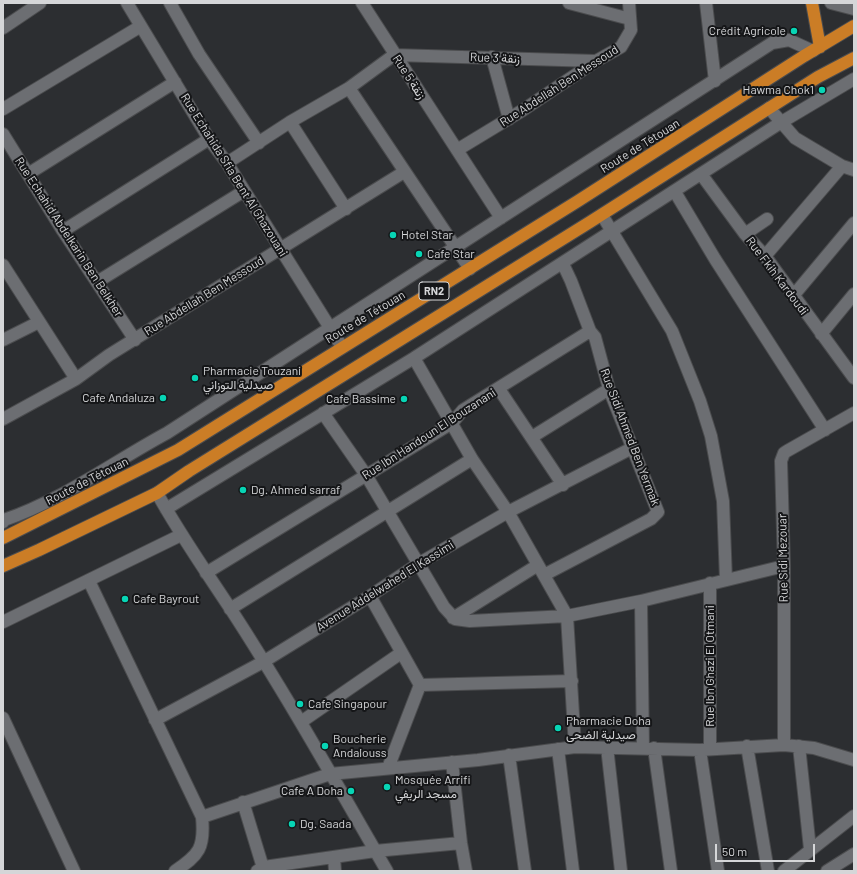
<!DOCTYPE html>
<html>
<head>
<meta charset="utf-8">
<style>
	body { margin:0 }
	#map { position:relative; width:857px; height:874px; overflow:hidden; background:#2c2e31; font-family:Barlow,sans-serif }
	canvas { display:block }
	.frame { position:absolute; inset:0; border:4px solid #d5d6d8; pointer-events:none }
	.scale { position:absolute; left:715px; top:844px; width:100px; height:18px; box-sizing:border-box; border:2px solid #d5d6d8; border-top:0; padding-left:5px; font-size:12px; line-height:14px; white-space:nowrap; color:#d5d6d8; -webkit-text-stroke:3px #151618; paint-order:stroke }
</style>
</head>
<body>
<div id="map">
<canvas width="857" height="874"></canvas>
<div class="frame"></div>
<div class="scale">50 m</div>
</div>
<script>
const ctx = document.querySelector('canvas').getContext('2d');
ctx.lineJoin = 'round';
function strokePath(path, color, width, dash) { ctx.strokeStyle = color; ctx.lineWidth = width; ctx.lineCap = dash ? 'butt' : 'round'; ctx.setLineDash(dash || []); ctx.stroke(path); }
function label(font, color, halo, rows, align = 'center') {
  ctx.font = font + ' Barlow,Vazirmatn,sans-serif'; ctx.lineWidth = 4; ctx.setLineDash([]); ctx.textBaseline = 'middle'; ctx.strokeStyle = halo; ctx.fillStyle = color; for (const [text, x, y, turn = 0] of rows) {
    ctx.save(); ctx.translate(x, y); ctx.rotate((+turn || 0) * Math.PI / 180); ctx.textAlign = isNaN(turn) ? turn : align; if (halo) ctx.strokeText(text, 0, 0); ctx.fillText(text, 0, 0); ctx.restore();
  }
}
const minor = new Path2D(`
	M127,3L209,139L227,163L342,347
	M170,3L199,54L259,143
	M362,3L501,218
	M569,3L630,19
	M706,3L715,81
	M831,3L854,9
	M3,28L40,3
	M394,55L596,61
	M492,57L509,119
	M349,88L470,269
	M769,108L795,138L842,166L854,170
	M3,109L141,26
	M290,122L346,209
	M3,134L63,231L135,340
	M457,150L523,110L596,61L621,47L631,30L629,3
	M227,163L290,122L349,88L394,55
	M28,174L175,82
	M701,174L745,234L765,256L854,378
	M675,192L715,259L825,430
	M602,215L672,331L700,401L711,436L723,501L726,580
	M63,231L209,139
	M745,234L767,219
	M765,256L842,166
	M3,265L76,379
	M97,282L244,191
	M793,296L854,223
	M821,334L854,294
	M3,340L39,322
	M414,358L472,459L508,512L567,616L575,747
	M499,389L563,485
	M323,413L366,475L444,607L455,619L470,621L567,616L641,601L784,566
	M3,419L76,379L109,355L404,172
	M532,437L609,389
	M157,493C179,533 205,570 230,608C286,694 336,783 387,871
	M166,509L414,358L780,123L854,79
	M3,522L4,520C63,500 113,462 167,433L772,43L789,40L813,51
	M206,573L452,423L463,410L590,331
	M544,575L651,519L658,512L609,389L595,337L590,331L571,281L563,264
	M89,581L202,817C205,848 199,855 175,871
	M710,583V749
	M370,596L420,685L572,681
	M641,601L643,748
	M230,609L472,459
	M453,618L538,565
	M3,622L181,535
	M3,718L74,871
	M155,720L263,662L370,596L418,564L508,512L632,448
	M301,722L401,653
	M784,745V566L781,461L784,453L787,451L854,413
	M747,746L768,871
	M799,746L810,849
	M607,747L621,871
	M654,748L671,871
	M558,749L573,871
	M700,750L718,871
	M509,755L525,871
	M452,762L461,843L466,871
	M388,768L420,685
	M243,802L264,871
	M202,817L330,774L478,760L575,747L700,750L784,745L814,748L854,760
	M334,857L335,871
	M257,871L264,867L375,851L461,843
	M784,871L854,816
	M827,871L854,854`);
const highway = new Path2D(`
	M812,3L820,47
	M3,538L178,450L578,201L804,56L854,26
	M3,566L39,550L157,493L189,471L590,222L818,77L854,58`);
strokePath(minor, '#4b4c4e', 14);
strokePath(highway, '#4b4c4e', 14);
strokePath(minor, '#6c6e72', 12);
strokePath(highway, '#cb7d26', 12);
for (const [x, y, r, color] of [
	[794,31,4,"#07d5b5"],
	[822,90,4,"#07d5b5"],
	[393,235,4,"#07d5b5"],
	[419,254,4,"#07d5b5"],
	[195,378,4,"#07d5b5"],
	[163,398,4,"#07d5b5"],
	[404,399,4,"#07d5b5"],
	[243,490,4,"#07d5b5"],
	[125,599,4,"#07d5b5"],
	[300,704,4,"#07d5b5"],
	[558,728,4,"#07d5b5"],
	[325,746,4,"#07d5b5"],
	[387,787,4,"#07d5b5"],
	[351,791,4,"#07d5b5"],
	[292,824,4,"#07d5b5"]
]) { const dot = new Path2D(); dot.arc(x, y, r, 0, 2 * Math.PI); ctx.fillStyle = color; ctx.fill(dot); strokePath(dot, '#151618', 1.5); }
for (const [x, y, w] of [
	[434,291,30]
]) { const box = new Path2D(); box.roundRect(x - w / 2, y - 9, w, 18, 3); ctx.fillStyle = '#151618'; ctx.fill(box); strokePath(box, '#d5d6d8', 1); }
label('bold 11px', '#d5d6d8', null, [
	["RN2",434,291]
]);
label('12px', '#d5d6d8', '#151618', [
	["Crédit Agricole",786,31,"right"],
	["Hawma Chok1",814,90,"right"],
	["Hotel Star",401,235],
	["Cafe Star",427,254],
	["Pharmacie Touzani",203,371],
	["صيدلية التوزاني",203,385],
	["Cafe Andaluza",155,398,"right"],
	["Cafe Bassime",396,399,"right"],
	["Dg. Ahmed sarraf",251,490],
	["Cafe Bayrout",133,599],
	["Cafe Singapour",308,704],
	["Pharmacie Doha",566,721],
	["صيدلية الضحى",566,735],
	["Boucherie",333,739],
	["Andalouss",333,753],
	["Mosquée Arrifi",395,780],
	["مسجد الريفي",395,794],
	["Cafe A Doha",343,791,"right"],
	["Dg. Saada",300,824]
], 'left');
label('12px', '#d5d6d8', '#151618', [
	["Rue 3 زنقة",495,58,2],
	["Rue 5 زنقة",409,77,57],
	["Rue Abdellah Ben Messoud",559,86,-33],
	["Route de Tétouan",640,146,-32],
	["Rue Echahida Sfia Bent Al Ghazouani",234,175,58],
	["Rue Echahid Abdelkarin Ben Belkher",69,237,57],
	["Rue Fkih Kardoudi",777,276,53],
	["Rue Abdellah Ben Messoud",204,296,-32],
	["Route de Tétouan",365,317,-31],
	["Rue Ibn Handoun El Bouzanani",429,434,-33],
	["Rue Sidi Ahmed Ben Yermak",630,437,69],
	["Route de Tétouan",87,481,-27],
	["Rue Sidi Mezouar",783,558,-91],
	["Avenue Addelwahed El Kassimi",385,586,-32],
	["Rue Ibn Ghazi El Otmani",710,666,-90]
]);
</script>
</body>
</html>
